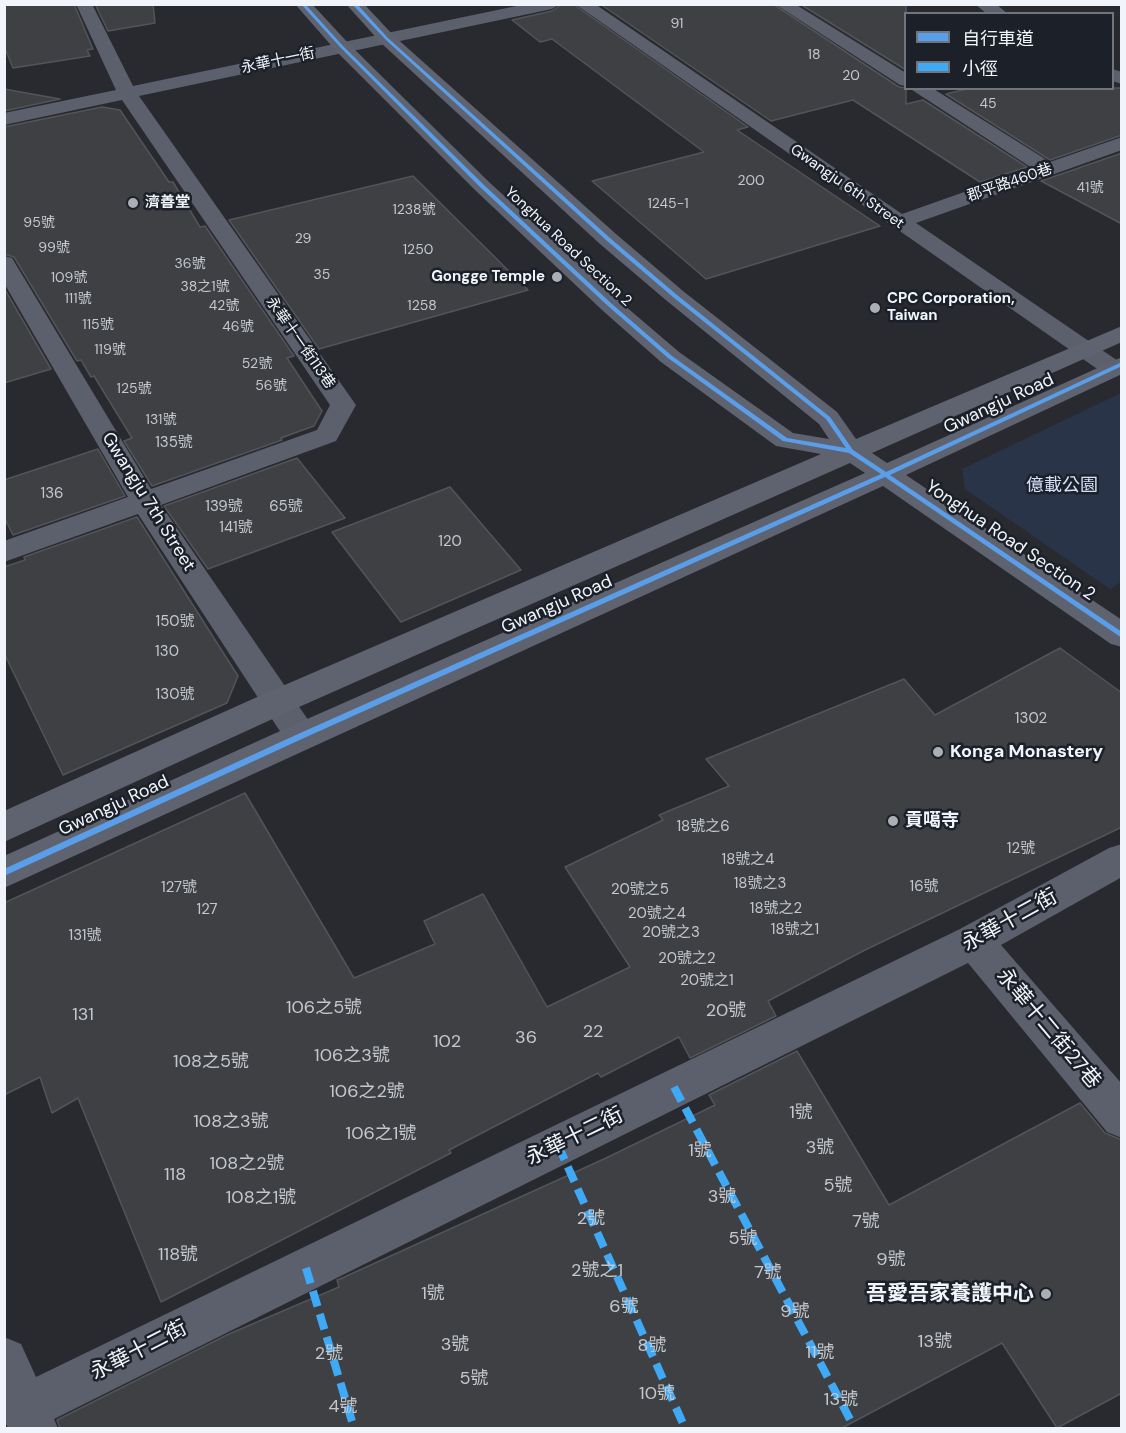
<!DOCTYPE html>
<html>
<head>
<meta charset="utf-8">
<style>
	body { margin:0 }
	#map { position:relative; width:1126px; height:1433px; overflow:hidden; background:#282a30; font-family:"DM Sans","Noto Sans TC",sans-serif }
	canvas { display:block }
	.frame { position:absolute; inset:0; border:6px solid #f1f5fb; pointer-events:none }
	.legend { position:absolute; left:904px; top:12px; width:210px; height:78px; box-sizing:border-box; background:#1b2029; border:2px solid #71757d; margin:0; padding:8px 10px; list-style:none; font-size:18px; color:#f1f5fb }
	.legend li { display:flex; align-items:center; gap:12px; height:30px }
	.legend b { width:30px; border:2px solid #71757d }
</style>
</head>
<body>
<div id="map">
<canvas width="1126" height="1433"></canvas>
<div class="frame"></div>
<ul class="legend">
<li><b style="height:8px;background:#5a9eea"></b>自行車道</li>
<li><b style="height:8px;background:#3fa9f5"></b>小徑</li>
</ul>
</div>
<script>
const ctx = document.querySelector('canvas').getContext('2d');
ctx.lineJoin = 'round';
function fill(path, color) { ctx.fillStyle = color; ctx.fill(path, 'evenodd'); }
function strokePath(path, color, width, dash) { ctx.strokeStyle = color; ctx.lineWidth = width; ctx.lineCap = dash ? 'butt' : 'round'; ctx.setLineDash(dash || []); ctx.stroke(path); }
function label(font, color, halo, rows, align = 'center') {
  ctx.font = font + ' "DM Sans","Noto Sans TC",sans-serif'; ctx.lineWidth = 5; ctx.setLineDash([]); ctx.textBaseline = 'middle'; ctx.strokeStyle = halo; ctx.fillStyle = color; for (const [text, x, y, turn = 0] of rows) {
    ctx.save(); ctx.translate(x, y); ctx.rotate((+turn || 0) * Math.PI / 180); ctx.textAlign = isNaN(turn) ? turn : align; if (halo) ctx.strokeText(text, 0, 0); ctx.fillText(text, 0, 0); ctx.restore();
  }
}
fill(new Path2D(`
	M1121,393V582L1110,589L965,489L962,469Z`), '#2a3449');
const building = new Path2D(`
	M4,4H74L93,49L87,50L90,56L13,68L4,46Z
	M95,4H153L155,23L108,31Z
	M562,4H573L748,127L737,130L880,226L706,279L592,181L704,152L552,39L540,42L512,20L552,11Z
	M600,4H773L899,87L906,88V104L923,100L1027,167L980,182L853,100L771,121Z
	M800,4H906V70Z
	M971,88H1122V135L1050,160L946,94Z
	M4,89L60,99L4,111Z
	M102,107L120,110L169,182H173L200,227L205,226L294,356L287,358L322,411L314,426L281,438L282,440L152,486L124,441L132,438L94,376L91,377L81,360L77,361L14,257L4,254V127Z
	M1122,153V224L1041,181Z
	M413,176L528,290L319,349L229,220Z
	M4,288L51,369L4,383Z
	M98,449L125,496L13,535L4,517V480Z
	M297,458L345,518L208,569L164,506Z
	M450,487L521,570L401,622L332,532Z
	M137,517L238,676L227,703L63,775L4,653V567L25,560L24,557Z
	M1060,648L1122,693V827L865,950L768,1001L776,1016L690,1058L679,1037L601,1077L598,1073L449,1150L451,1153L161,1302L78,1098L52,1113L40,1077L4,1095V903L245,793L354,978L435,944L424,921L483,894L547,1007L630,967L565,867L663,820L659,815L729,786L706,759L904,679L935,715Z
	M797,1051L889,1205L1080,1103L1105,1133L1122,1140V1393L1057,1428L1002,1343L842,1428H60L57,1420L229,1334L339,1287L337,1280L340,1279L604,1159L715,1105L709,1095Z`);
fill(building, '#3e4044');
strokePath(building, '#525459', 1.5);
fill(new Path2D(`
	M76,4H92L133,86L526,4H560L552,9L139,96L356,405L336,441L161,505L313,727L318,736L313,745L301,749L289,745L138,514L4,562V541L128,497L4,283V256L12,258L15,263L151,489L317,430L330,405L122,100L4,125V113L116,90Z
	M575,4H595L902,214L1032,168L909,88H932L1050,162L1122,137V150L916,223L1121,363L1122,372L1112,375L1103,373Z
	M775,4H795L906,73V86L900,85Z
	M975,4H996L1008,14H987Z
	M1112,69L1122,72V84L1112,81Z
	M1122,844V877L1001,945L1122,1084V1138L1107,1132L968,963L54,1419L58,1428H8L4,1420V1337L21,1344L36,1377L960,929L1109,848Z`), '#5b606c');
fill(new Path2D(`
	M295,4H312L348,43L489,182L618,300L679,352L793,433L829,439L819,424L667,301L600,244L381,43L346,4H364L393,35L616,234L683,291L837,412L856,439L1122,326V342L872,453L887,463L1122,357V374L906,475L1122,620V647L1111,644L883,486L4,888V856L289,727L865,473L850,463L290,711L4,842V811L266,693L821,454L776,446L661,362L602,310L475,190L336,51Z`), '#5e636f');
strokePath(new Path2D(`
	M674,1087L852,1423
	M558,1145L685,1428
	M306,1268L354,1428`), '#3fa9f5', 8, [16, 8]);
fill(new Path2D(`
	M301,4H305L343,46L484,185L612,304L672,356L787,438L846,448L826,419L673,297L606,240L386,40L352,4H357L388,38L610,238L677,295L830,417L853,450L886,472L1122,362V366L890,475L1122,632V638L885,477L304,738L4,876V869L298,734L881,474L849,453L783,441L668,358L608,306L480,187L341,48Z`), '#5a9eea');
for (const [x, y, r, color] of [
	[133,203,6,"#abaeb4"],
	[557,277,6,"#abaeb4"],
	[875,308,6,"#abaeb4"],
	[938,752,6,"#abaeb4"],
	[893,821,6,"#abaeb4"],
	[1046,1294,6,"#abaeb4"]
]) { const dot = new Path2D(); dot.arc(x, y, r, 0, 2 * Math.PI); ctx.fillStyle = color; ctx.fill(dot); strokePath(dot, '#1b2029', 2); }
label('14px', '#c4c8cd', null, [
	["91",677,24],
	["18",814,55],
	["20",851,76],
	["45",988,104],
	["200",751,181],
	["41號",1090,188],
	["1245-1",668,204],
	["1238號",414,210],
	["95號",39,223],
	["29",303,239],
	["99號",54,248],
	["1250",418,250],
	["36號",190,264],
	["35",322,275],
	["109號",69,278],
	["38之1號",205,287],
	["111號",78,299],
	["42號",224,306],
	["1258",422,306],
	["115號",98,325],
	["46號",238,327],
	["119號",110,350],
	["52號",257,364],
	["56號",271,386],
	["125號",134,389],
	["131號",161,420]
]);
label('15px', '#f1f5fb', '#1b2029', [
	["永華十一街",278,61,-12],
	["郡平路460巷",1010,183,-19],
	["Gwangju 6th Street",847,187,35],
	["Yonghua Road Section 2",568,247,43],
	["永華十一街113巷",300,343,55]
]);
label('bold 15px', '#f1f5fb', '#1b2029', [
	["濟善堂",145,203],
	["Gongge Temple",545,277,"right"],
	["CPC Corporation,",887,299],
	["Taiwan",887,316]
], 'left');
label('15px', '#c4c8cd', null, [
	["135號",174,443],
	["136",52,494],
	["139號",224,507],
	["65號",286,507],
	["141號",236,528],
	["120",450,542],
	["150號",175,622],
	["130",167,652],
	["130號",175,695],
	["1302",1031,719],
	["18號之6",703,827],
	["12號",1021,849],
	["18號之4",748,860],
	["18號之3",760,884],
	["16號",924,887],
	["127號",179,888],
	["20號之5",640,890],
	["18號之2",776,909],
	["127",207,910],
	["20號之4",657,914],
	["18號之1",795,930],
	["20號之3",671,933],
	["131號",85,936],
	["20號之2",687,959],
	["20號之1",707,981]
]);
label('18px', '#f1f5fb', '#1b2029', [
	["Gwangju Road",999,404,-25],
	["Gwangju 7th Street",148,502,58],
	["Yonghua Road Section 2",1010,541,34],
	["Gwangju Road",557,605,-24],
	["Gwangju Road",114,806,-25]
]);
label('18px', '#d3e0fa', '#1b2029', [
	["億載公園",1062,486]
]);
label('bold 18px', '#f1f5fb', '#1b2029', [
	["Konga Monastery",950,752],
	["貢噶寺",905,821]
], 'left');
label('18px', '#c4c8cd', null, [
	["106之5號",324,1008],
	["20號",726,1011],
	["131",83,1015],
	["22",593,1032],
	["36",526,1038],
	["102",447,1042],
	["106之3號",352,1056],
	["108之5號",211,1062],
	["106之2號",367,1092],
	["1號",801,1113],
	["108之3號",231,1122],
	["106之1號",381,1134],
	["3號",820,1148],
	["1號",700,1151],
	["108之2號",247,1164],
	["118",175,1175],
	["5號",838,1186],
	["3號",722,1197],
	["108之1號",261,1198],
	["2號",591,1219],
	["7號",866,1222],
	["5號",743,1239],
	["118號",178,1255],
	["9號",891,1260],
	["2號之1",597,1271],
	["7號",768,1273],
	["1號",433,1294],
	["6號",624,1307],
	["9號",795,1312],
	["13號",935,1342],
	["3號",455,1345],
	["8號",652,1346],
	["11號",820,1353],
	["2號",329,1354],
	["5號",474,1379],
	["10號",657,1394],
	["13號",841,1400],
	["4號",343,1407]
]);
label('21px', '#f1f5fb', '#1b2029', [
	["永華十二街",1010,921,-29],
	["永華十二街27巷",1048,1029,50],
	["永華十二街",575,1137,-26],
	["永華十二街",139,1351,-27]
]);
label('bold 21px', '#f1f5fb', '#1b2029', [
	["吾愛吾家養護中心",1034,1294]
], 'right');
</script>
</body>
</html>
